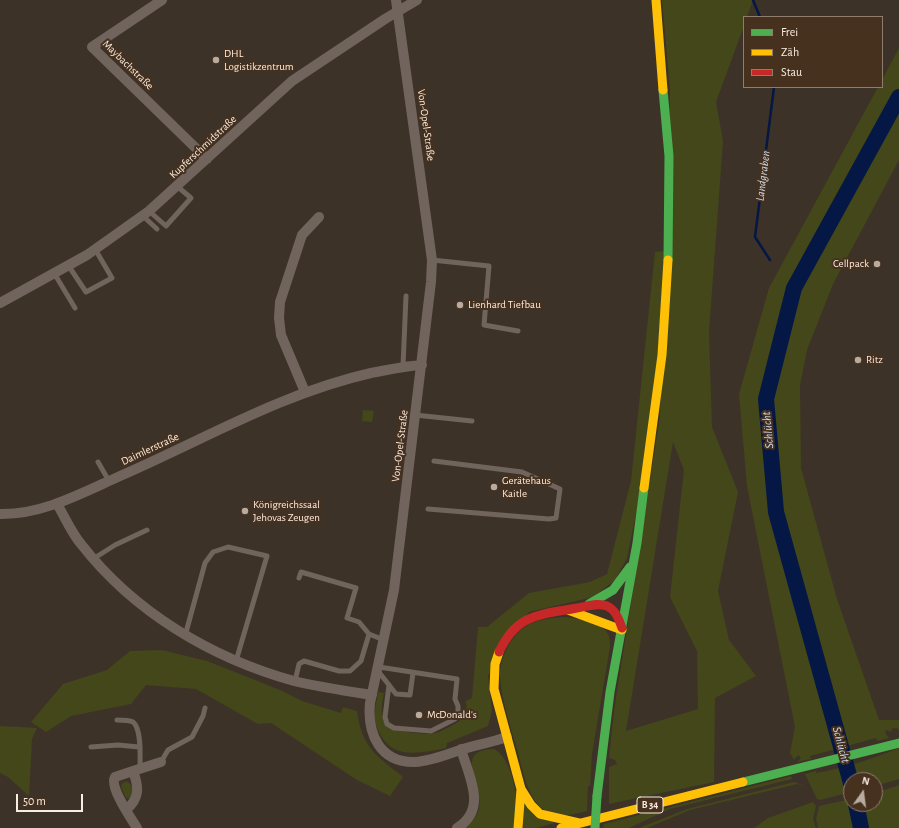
<!DOCTYPE html>
<html>
<head>
<meta charset="utf-8">
<style>
	body { margin:0 }
	#map { position:relative; width:899px; height:828px; overflow:hidden; background:#3d3228; font-family:"Alegreya Sans",sans-serif }
	canvas { display:block }
	.legend { position:absolute; left:743px; top:16px; width:140px; height:72px; box-sizing:border-box; background:#46311f; border:1px solid #8e7c6d; margin:0; padding:5px 7px; list-style:none; font-size:12px; color:#faece1 }
	.legend li { display:flex; align-items:center; gap:8px; height:20px }
	.legend b { width:20px; border:1px solid #8e7c6d }
	.north { position:absolute; left:843px; top:772px; width:40px; height:40px; box-sizing:border-box; background:#46311f; border:1px solid #8e7c6d; border-radius:50%; rotate:14deg; font-size:11px; font-weight:700; line-height:16px; text-align:center; color:#faece1 }
	.north::after { content:''; display:block; margin:auto; width:14px; height:18px; background:#b8aba0; clip-path:polygon(50% 0,100% 100%,50% 72%,0 100%) }
	.scale { position:absolute; left:16px; top:794px; width:67px; height:18px; box-sizing:border-box; border:2px solid #faece1; border-top:0; padding-left:5px; font-size:12px; line-height:14px; white-space:nowrap; color:#faece1; -webkit-text-stroke:3px #46311f; paint-order:stroke }
</style>
</head>
<body>
<div id="map">
<canvas width="899" height="828"></canvas>
<ul class="legend">
<li><b style="height:5px;background:#4caf50"></b>Frei</li>
<li><b style="height:5px;background:#ffc107"></b>Zäh</li>
<li><b style="height:5px;background:#c62828"></b>Stau</li>
</ul>
<div class="north">N</div>
<div class="scale">50 m</div>
</div>
<script>
const ctx = document.querySelector('canvas').getContext('2d');
ctx.lineJoin = 'round';
function fill(path, color) { ctx.fillStyle = color; ctx.fill(path, 'evenodd'); }
function strokePath(path, color, width, dash) { ctx.strokeStyle = color; ctx.lineWidth = width; ctx.lineCap = dash ? 'butt' : 'round'; ctx.setLineDash(dash || []); ctx.stroke(path); }
function label(font, color, halo, rows, align = 'center') {
  ctx.font = font + ' "Alegreya Sans",sans-serif'; ctx.lineWidth = 4; ctx.setLineDash([]); ctx.textBaseline = 'middle'; ctx.strokeStyle = halo; ctx.fillStyle = color; for (const [text, x, y, turn = 0] of rows) {
    ctx.save(); ctx.translate(x, y); ctx.rotate((+turn || 0) * Math.PI / 180); ctx.textAlign = isNaN(turn) ? turn : align; if (halo) ctx.strokeText(text, 0, 0); ctx.fillText(text, 0, 0); ctx.restore();
  }
}
fill(new Path2D(`
	M662,0H753L747,17H744V26L716,102L723,141L709,332L712,427L738,492L718,591L729,640L756,676L715,698L714,782L609,804V767L617,764L615,760L609,758L614,711L660,416L670,90ZM673,442L684,470L670,597L697,651L698,709L626,731Z
	M899,48V160L833,284L807,350L800,385L801,468L837,599L879,720H899V730L896,728L891,729L892,732L886,730L885,733L889,738L877,741L876,738L810,756L811,759L797,762L801,758L798,755L794,760L790,753L795,727L747,486L739,394L769,288L878,87H882V80Z
	M664,251L658,355L637,509L627,558L615,580L593,597L529,612L488,676L492,711L488,726L447,743L446,748C422,753 393,760 380,734C376,727 374,720 375,713C375,706 377,699 378,692L384,693C381,706 380,715 387,727C400,731 427,737 439,732C444,730 449,727 453,725C464,719 468,714 466,701L472,698L478,627H487L529,593L590,582L607,574L631,481L655,252Z
	M363,410L374,411L372,422L362,421Z
	M563,617C576,618 602,621 608,634C610,638 610,643 610,647L592,754L590,786H588L587,811C574,814 559,819 546,811C528,802 522,767 517,749C510,725 502,702 500,677C499,660 510,637 525,627C535,620 550,618 563,617Z
	M162,650L207,661L280,690L302,701L341,713L343,707L357,711C362,748 376,755 403,777L390,796L357,780L271,723L258,724L196,689L146,685L131,704L71,716L46,732L31,722L63,684L107,670L130,651Z
	M0,726L37,728L32,739L29,796L8,777L0,773Z
	M899,748V779L879,785L878,783L875,784V780H851V792L820,800L817,799L805,774L816,771V773C845,768 872,759 899,748Z
	M494,749C510,757 516,788 517,806C517,813 515,821 514,828H464C471,823 477,817 479,808C485,786 451,750 494,749Z
	M791,776L792,779L670,809L629,828H603L604,824Z
	M127,781C134,786 133,791 130,798H126L121,787L122,783Z
	M794,782L805,786L797,784L690,810L647,828H639L687,809Z
	M899,785V828H818L816,819L819,806L846,800V801L851,800V804H875V793Z
	M524,801L555,823L536,828H523Z
	M813,802L816,806L813,819L816,828H754L768,818Z`), '#434719');
strokePath(new Path2D(`
	M753,0L760,17
	M770,260L755,237L774,87`), '#051744', 2.5);
strokePath(new Path2D(`
	M851,783L776,512L766,399L794,288L899,97
	M856,804L861,828`), '#051744', 16);
strokePath(new Path2D(`
	M149,211L166,226L191,198L178,187
	M143,216L157,229
	M432,260L489,266L484,325L518,331
	M68,265L86,292L112,278L95,249
	M54,273L75,308
	M403,366L406,296
	M415,415L472,421
	M98,462L109,481
	M428,509L549,519L556,518L560,489L522,472L434,461
	M93,559L115,545L147,530
	M299,578L301,572L356,588L347,618L359,622L369,634
	M185,636L205,563L213,552L228,547L267,556L236,661
	M379,667L457,679L455,699L458,706V714L455,719L431,731L394,728L387,724L385,717L389,685
	M378,671L396,694L410,695L413,673
	M295,681L299,664L304,661L339,671H350L361,661L369,634L384,640
	M117,720C122,720 129,720 133,722C142,729 140,758 140,769
	M91,747L118,745L139,747
	M161,762L168,750L192,737L203,716L205,708`), '#70645c', 5);
strokePath(new Path2D(`
	M162,0L92,47L207,159
	M396,0L432,260L431,282L394,590L370,703C367,734 380,763 415,762C431,761 448,754 463,749C477,745 492,742 507,737
	M0,303L87,255L149,211L292,81L385,19L417,0
	M305,392L281,335L279,318L280,302L302,235L319,217
	M57,504C65,517 71,532 81,544C134,612 211,658 294,681C319,687 346,691 372,695
	M0,514C42,515 82,493 120,476C203,440 282,393 371,373C388,370 404,366 422,365
	M133,771L161,762
	M126,810C140,798 139,787 133,771L115,777C109,787 131,818 137,828
	M457,828C488,809 469,777 461,749`), '#70645c', 10);
strokePath(new Path2D(`
	M663,90L669,156L668,260
	M589,604L613,590L630,567
	M743,782L899,743
	M597,796L610,692L637,543L644,488`), '#4caf50', 9);
strokePath(new Path2D(`
	M656,0L663,90
	M644,488L662,355L668,260
	M568,610L622,630
	M499,652L495,664L494,689L521,789L531,805L540,814L579,823
	M518,828L521,789
	M561,828L743,782`), '#ffc107', 9);
strokePath(new Path2D(`
	M499,652C517,613 540,615 577,608C586,607 597,602 607,606C616,610 619,620 622,628`), '#c62828', 9);
strokePath(new Path2D(`
	M595,828L597,796`), '#4caf50', 9);
for (const [x, y, r, color] of [
	[216,60,4,"#b8aba0"],
	[877,264,4,"#b8aba0"],
	[460,305,4,"#b8aba0"],
	[858,360,4,"#b8aba0"],
	[494,487,4,"#b8aba0"],
	[245,511,4,"#b8aba0"],
	[419,715,4,"#b8aba0"]
]) { const dot = new Path2D(); dot.arc(x, y, r, 0, 2 * Math.PI); ctx.fillStyle = color; ctx.fill(dot); strokePath(dot, '#46311f', 1.5); }
for (const [x, y, w] of [
	[650,805,26]
]) { const box = new Path2D(); box.roundRect(x - w / 2, y - 8, w, 16, 3); ctx.fillStyle = '#46311f'; ctx.fill(box); strokePath(box, '#faece1', 1); }
label('bold 10px', '#faece1', null, [
	["B 34",650,805]
]);
label('11px', '#faece1', '#46311f', [
	["DHL",224,54],
	["Logistikzentrum",224,67],
	["Cellpack",869,264,"right"],
	["Lienhard Tiefbau",468,305],
	["Ritz",866,360],
	["Gerätehaus",502,481],
	["Kaitle",502,494],
	["Königreichssaal",253,505],
	["Jehovas Zeugen",253,518],
	["McDonald's",427,715]
], 'left');
label('11px', '#faece1', '#46311f', [
	["Maybachstraße",128,65,44],
	["Von-Opel-Straße",426,125,82],
	["Kupferschmidstraße",203,147,-43],
	["Von-Opel-Straße",400,446,-83],
	["Daimlerstraße",150,449,-25]
]);
label('italic 12px', '#d1ddf1', '#46311f', [
	["Landgraben",763,176,-83],
	["Schlücht",768,430,-95],
	["Schlücht",841,745,75]
]);
</script>
</body>
</html>
